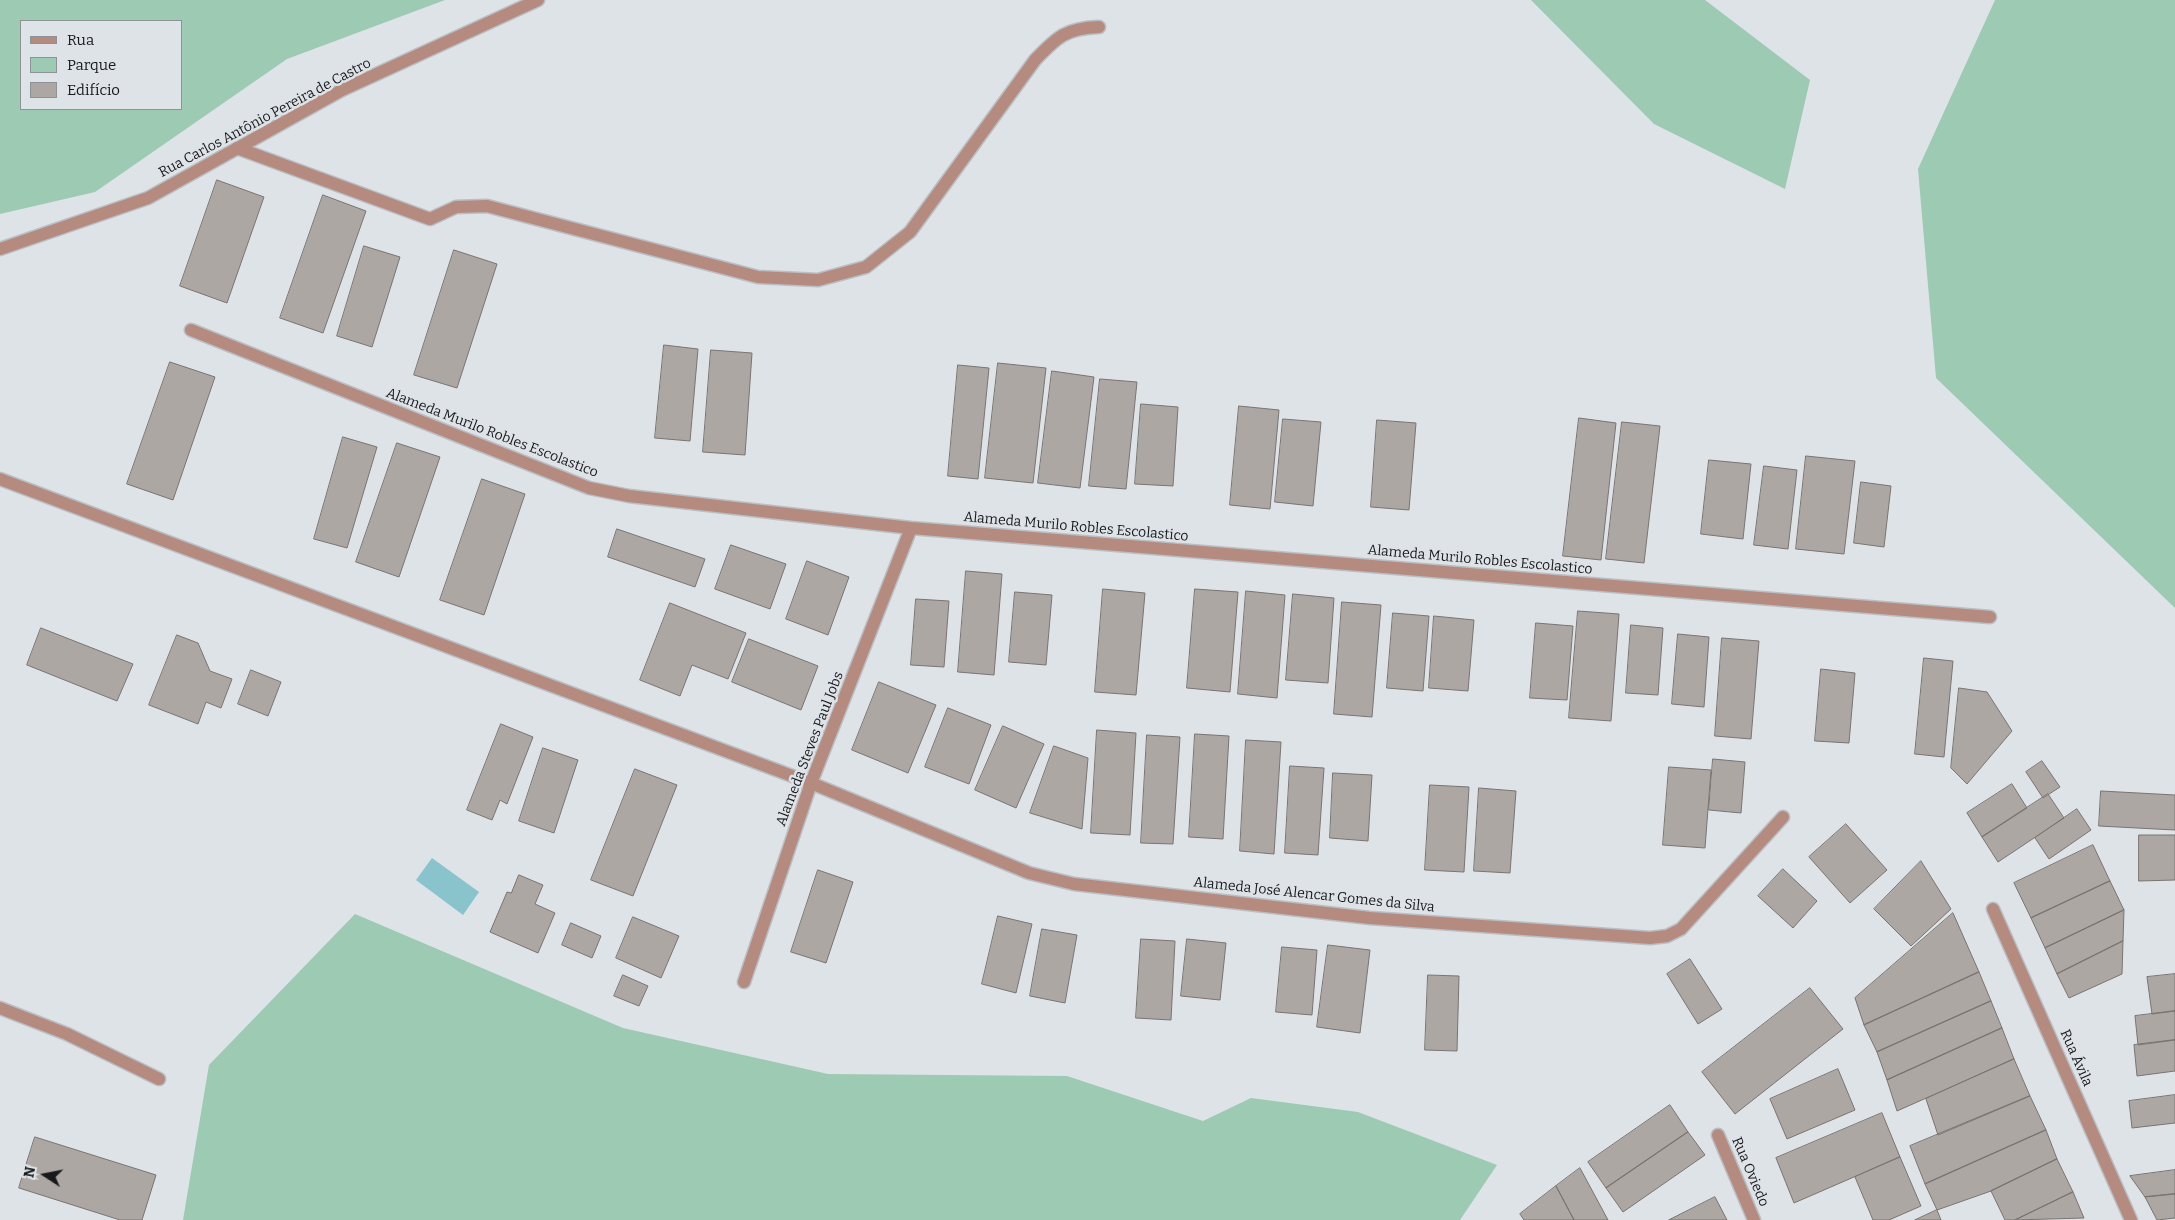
<!DOCTYPE html>
<html>
<head>
<meta charset="utf-8">
<style>
	body { margin:0 }
	#map { position:relative; width:2175px; height:1220px; overflow:hidden; background:#dee3e8; font-family:Bitter,serif }
	canvas { display:block }
	.legend { position:absolute; left:20px; top:20px; width:162px; height:90px; box-sizing:border-box; background:#dee3e8; border:1px solid #8e9296; margin:0; padding:6px 9px; list-style:none; font-size:15px; color:#17191b }
	.legend li { display:flex; align-items:center; gap:10px; height:25px }
	.legend b { width:25px; border:1px solid #8e9296 }
	.north { position:absolute; left:20px; top:1150px; width:50px; height:50px; -webkit-text-stroke:4px #dee3e8; paint-order:stroke; rotate:281deg; font-size:14px; font-weight:700; line-height:20px; text-align:center; color:#17191b }
	.north::after { content:''; display:block; margin:auto; width:18px; height:22px; background:#17191b; clip-path:polygon(50% 0,100% 100%,50% 72%,0 100%) }
</style>
</head>
<body>
<div id="map">
<canvas width="2175" height="1220"></canvas>
<ul class="legend">
<li><b style="height:6px;background:#b58b80"></b>Rua</li>
<li><b style="height:14px;background:#9ccab3"></b>Parque</li>
<li><b style="height:14px;background:#aca7a3"></b>Edifício</li>
</ul>
<div class="north">N</div>
</div>
<script>
const ctx = document.querySelector('canvas').getContext('2d');
ctx.lineJoin = 'round';
function fill(path, color) { ctx.fillStyle = color; ctx.fill(path, 'evenodd'); }
function strokePath(path, color, width, dash) { ctx.strokeStyle = color; ctx.lineWidth = width; ctx.lineCap = dash ? 'butt' : 'round'; ctx.setLineDash(dash || []); ctx.stroke(path); }
function label(font, color, halo, rows, align = 'center') {
  ctx.font = font + ' Bitter,serif'; ctx.lineWidth = 5; ctx.setLineDash([]); ctx.textBaseline = 'middle'; ctx.strokeStyle = halo; ctx.fillStyle = color; for (const [text, x, y, turn = 0] of rows) {
    ctx.save(); ctx.translate(x, y); ctx.rotate((+turn || 0) * Math.PI / 180); ctx.textAlign = isNaN(turn) ? turn : align; if (halo) ctx.strokeText(text, 0, 0); ctx.fillText(text, 0, 0); ctx.restore();
  }
}
fill(new Path2D(`
	M0,0H445L287,59L95,192L0,214ZM21,21H181V109H21Z
	M1531,0H1705L1810,80L1785,189L1654,124Z
	M1995,0H2175V608L1936,378L1918,169Z
	M355,914L623,1028L828,1074L1067,1076L1203,1121L1251,1098L1358,1112L1497,1165L1460,1220H183L209,1065Z`), '#9ccab3');
fill(new Path2D(`
	M432,858L479,892L463,915L416,880Z`), '#89c3cb');
const building = new Path2D(`
	M217,180L264,197L227,303L180,286Z
	M323,195L366,211L323,333L280,318Z
	M364,246L400,257L372,347L337,336Z
	M454,250L497,264L457,388L414,375Z
	M664,345L698,349L690,441L655,438Z
	M711,350L752,353L745,455L703,452Z
	M170,362L215,377L173,500L127,484Z
	M998,363L1046,368L1033,483L985,478Z
	M958,365L989,368L978,479L948,476Z
	M1052,371L1094,377L1080,488L1038,483Z
	M1100,379L1137,382L1126,489L1089,486Z
	M1141,404L1178,407L1173,486L1135,484Z
	M1239,406L1279,410L1270,509L1230,505Z
	M1579,418L1616,423L1601,560L1563,556Z
	M1283,419L1321,422L1313,506L1275,502Z
	M1377,420L1416,423L1409,510L1371,507Z
	M1622,422L1660,426L1644,563L1606,559Z
	M343,437L377,447L347,548L314,539Z
	M397,443L440,457L399,577L356,562Z
	M1806,456L1855,461L1844,554L1796,549Z
	M1709,460L1751,464L1743,539L1701,534Z
	M1764,466L1797,470L1788,549L1754,545Z
	M482,479L525,494L484,615L440,600Z
	M1861,482L1891,486L1884,547L1854,543Z
	M617,529L705,559L695,587L608,557Z
	M731,545L786,564L770,609L715,589Z
	M807,561L849,577L828,635L786,619Z
	M966,571L1002,574L994,675L958,672Z
	M1103,589L1145,593L1136,695L1095,692Z
	M1195,589L1238,592L1230,692L1187,688Z
	M1246,591L1285,595L1277,698L1238,694Z
	M1015,592L1052,595L1046,665L1009,662Z
	M1293,594L1334,598L1328,683L1286,680Z
	M916,599L949,601L944,667L911,665Z
	M1342,602L1381,605L1372,717L1334,714Z
	M670,603L746,633L728,679L692,665L680,696L640,680Z
	M1578,611L1619,614L1611,721L1569,718Z
	M1393,613L1429,616L1423,691L1387,688Z
	M1434,616L1474,620L1468,691L1429,688Z
	M1536,623L1573,626L1567,700L1530,698Z
	M1631,625L1663,628L1658,695L1626,693Z
	M41,628L133,664L117,701L27,665Z
	M1678,634L1709,637L1704,707L1672,704Z
	M177,635L198,643L210,671L232,679L221,708L206,702L198,724L149,705Z
	M1722,638L1759,641L1751,739L1715,736Z
	M749,639L818,666L801,710L732,682Z
	M1924,658L1953,661L1944,757L1915,754Z
	M1821,669L1855,673L1849,743L1815,741Z
	M251,670L281,682L268,716L238,704Z
	M879,682L936,705L908,773L852,750Z
	M1959,688L1987,692L2012,731L1967,784L1951,768Z
	M948,708L991,725L969,784L925,767Z
	M501,724L533,737L507,804L500,800L492,820L467,810Z
	M1003,726L1044,744L1016,808L975,790Z
	M1097,730L1136,733L1130,835L1091,833Z
	M1195,734L1229,736L1223,839L1189,837Z
	M1147,735L1180,737L1173,844L1141,843Z
	M1246,740L1281,742L1274,854L1240,851Z
	M1054,746L1088,758L1082,829L1030,813Z
	M543,748L578,760L554,833L519,821Z
	M1713,759L1745,762L1741,813L1709,810Z
	M2042,761L2060,787L2043,798L2026,772Z
	M1290,766L1324,768L1318,855L1285,853Z
	M1669,767L1711,770L1705,848L1663,845Z
	M635,769L677,785L633,896L591,880Z
	M1333,773L1372,775L1368,841L1330,838Z
	M2012,784L2027,808L1982,837L1967,813Z
	M1430,785L1469,787L1464,872L1425,870Z
	M1479,788L1516,791L1510,873L1474,871Z
	M2101,791L2175,795V830L2099,826Z
	M2048,794L2064,818L1998,862L1982,837Z
	M2077,809L2091,830L2049,859L2035,838Z
	M1846,824L1887,870L1850,903L1809,857Z
	M2139,835H2175V880L2139,881Z
	M2093,845L2110,881L2031,918L2014,883Z
	M1921,861L1951,909L1911,946L1874,909Z
	M1783,869L1817,901L1793,928L1758,896Z
	M818,870L853,882L826,963L791,952Z
	M519,875L543,885L535,904L555,913L538,953L490,932L507,892L511,893Z
	M2110,881L2124,910L2045,948L2031,918Z
	M2124,910L2123,941L2057,974L2045,948Z
	M1953,913L1979,972L1864,1025L1855,998Z
	M998,916L1032,924L1016,993L982,984Z
	M633,917L679,936L661,978L616,958Z
	M571,923L601,936L592,958L562,945Z
	M1042,929L1077,935L1065,1003L1030,996Z
	M1141,939L1175,941L1171,1020L1136,1018Z
	M1187,939L1226,943L1220,1000L1181,996Z
	M2123,941L2122,974L2069,998L2057,974Z
	M1328,945L1370,950L1360,1033L1317,1027Z
	M1282,947L1317,950L1312,1015L1276,1012Z
	M1690,959L1722,1009L1698,1024L1667,974Z
	M1979,972L1991,1001L1877,1052L1864,1025Z
	M2175,974V1011L2152,1014L2147,977Z
	M623,975L648,986L639,1006L614,996Z
	M1428,975L1459,976L1457,1051L1425,1050Z
	M1810,988L1843,1029L1735,1114L1702,1072Z
	M1991,1001L2002,1028L1887,1080L1877,1052Z
	M2175,1011V1040L2138,1045L2135,1016Z
	M2002,1028L2014,1059L1897,1111L1887,1080Z
	M2175,1040V1071L2137,1076L2134,1045Z
	M2014,1059L2030,1096L1938,1135L1926,1099Z
	M1838,1069L1855,1110L1787,1139L1770,1099Z
	M2175,1095V1123L2132,1128L2129,1101Z
	M2030,1096L2046,1130L1925,1184L1910,1146Z
	M1670,1105L1688,1132L1606,1188L1588,1162Z
	M1882,1113L1900,1157L1794,1203L1776,1158Z
	M2046,1130L2057,1159L1991,1191L1937,1210L1925,1184Z
	M1688,1132L1705,1155L1623,1212L1606,1188Z
	M35,1137L156,1175L142,1220H120L19,1188Z
	M1900,1157L1921,1206L1889,1220H1873L1855,1177Z
	M2057,1159L2073,1192L2015,1220H2005L1991,1191Z
	M1580,1168L1608,1220H1574L1556,1186Z
	M2175,1170V1194L2145,1197L2130,1176Z
	M1556,1186L1574,1220H1524L1520,1214Z
	M2073,1192L2084,1218L2015,1220Z
	M2175,1194V1218L2157,1220L2145,1197Z
	M1715,1197L1727,1220H1669Z
	M1937,1210L1941,1220H1915Z`);
fill(building, '#aca7a3');
strokePath(building, '#797471', 1);
const service = new Path2D(`
	M237,148L430,219L456,207L487,206L758,277L818,280L866,267L910,232L1035,60C1057,37 1066,28 1099,27`);
const minor = new Path2D(`
	M191,330L589,488L629,496L911,528L1990,617
	M0,479L811,783L1029,873L1074,884L1370,918L1650,938L1667,936L1681,929L1783,817
	M1993,909L2131,1220
	M744,982L811,783L911,528
	M0,1008L67,1034L159,1079
	M1718,1135L1754,1220`);
const tertiary = new Path2D(`
	M0,249L148,198L342,90L538,0`);
strokePath(service, '#babfc3', 15);
strokePath(minor, '#babfc3', 15);
strokePath(tertiary, '#babfc3', 15);
strokePath(service, '#b58b80', 12);
strokePath(minor, '#b58b80', 12);
strokePath(tertiary, '#b58b80', 12);
label('14px', '#17191b', '#dee3e8', [
	["Rua Carlos Antônio Pereira de Castro",265,118,-28],
	["Alameda Murilo Robles Escolastico",492,433,21],
	["Alameda Murilo Robles Escolastico",1076,527,5],
	["Alameda Murilo Robles Escolastico",1480,560,5],
	["Alameda Steves Paul Jobs",810,749,-69],
	["Alameda José Alencar Gomes da Silva",1314,895,6],
	["Rua Ávila",2076,1058,66],
	["Rua Oviedo",1750,1172,67]
]);
</script>
</body>
</html>
